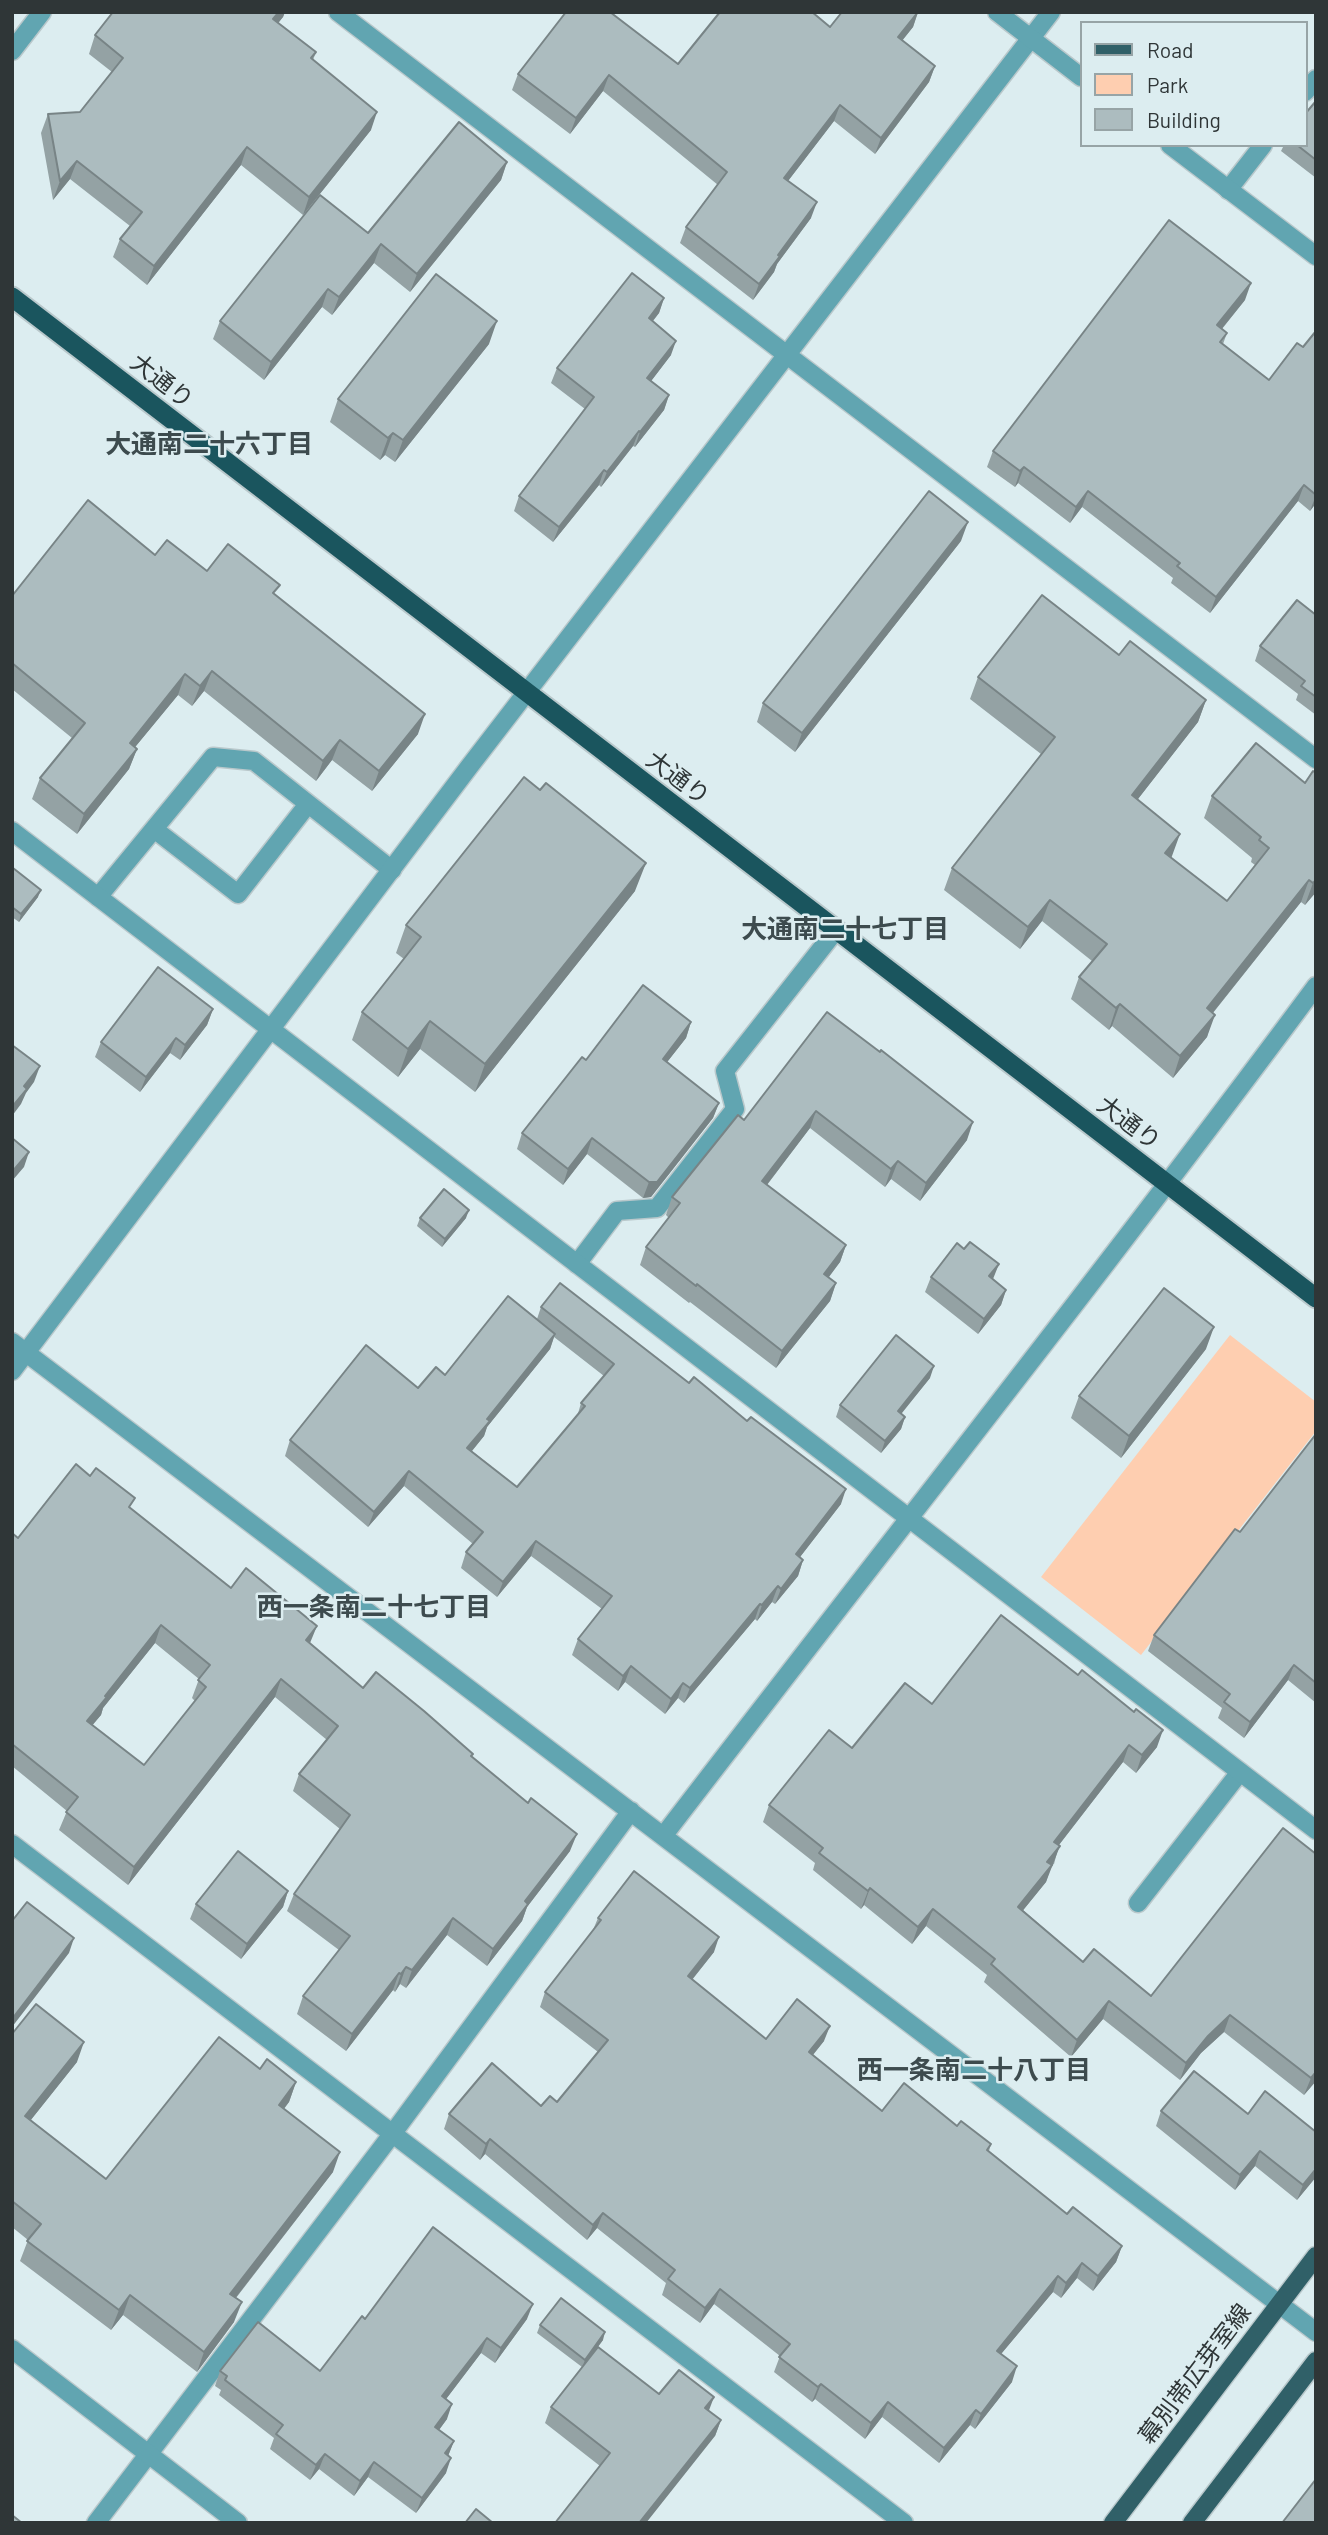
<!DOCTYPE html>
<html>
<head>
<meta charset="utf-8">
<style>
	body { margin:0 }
	#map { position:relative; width:1328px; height:2535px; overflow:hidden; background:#dcedf0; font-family:Barlow,sans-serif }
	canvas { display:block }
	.frame { position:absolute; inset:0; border:14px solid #2f3637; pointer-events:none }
	.legend { position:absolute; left:1080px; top:21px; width:228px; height:126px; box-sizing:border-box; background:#dcedf0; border:2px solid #97a4a6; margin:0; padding:9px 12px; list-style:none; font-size:21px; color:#2f3637 }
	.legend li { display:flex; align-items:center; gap:14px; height:35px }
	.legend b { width:35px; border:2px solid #97a4a6 }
</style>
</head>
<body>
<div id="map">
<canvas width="1328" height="2535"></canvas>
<div class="frame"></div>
<ul class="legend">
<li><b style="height:9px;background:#306068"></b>Road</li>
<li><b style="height:19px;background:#feceb0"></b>Park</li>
<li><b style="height:19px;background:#acbcbf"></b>Building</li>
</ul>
</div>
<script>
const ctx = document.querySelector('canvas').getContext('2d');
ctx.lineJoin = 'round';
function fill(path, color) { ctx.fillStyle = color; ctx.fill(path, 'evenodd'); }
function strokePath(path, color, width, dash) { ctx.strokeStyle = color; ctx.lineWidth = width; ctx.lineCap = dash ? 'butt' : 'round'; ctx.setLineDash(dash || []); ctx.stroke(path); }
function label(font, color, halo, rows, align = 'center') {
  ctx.font = font + ' Barlow,"Noto Sans JP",sans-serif'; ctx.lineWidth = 5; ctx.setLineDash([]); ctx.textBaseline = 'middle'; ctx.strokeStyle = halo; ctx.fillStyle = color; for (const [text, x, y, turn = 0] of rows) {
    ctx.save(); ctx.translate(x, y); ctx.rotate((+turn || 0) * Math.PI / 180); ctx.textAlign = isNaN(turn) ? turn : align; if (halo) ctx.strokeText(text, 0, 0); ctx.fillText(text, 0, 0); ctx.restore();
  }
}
fill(new Path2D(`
	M1230,1335L1316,1402V1431L1141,1655L1041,1577Z`), '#feceb0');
const service = new Path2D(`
	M154,829L238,894L308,804
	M98,897L213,757L254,761L392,870
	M577,1264L617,1211L657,1208L735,1109L725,1071L836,930
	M1138,1903L1240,1772`);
const minor = new Path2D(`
	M338,12L1316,759
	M12,51L42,12
	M1305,92L1316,79
	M1228,190L1263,145
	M12,831L1316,1830
	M12,1342L1316,2332
	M12,1371L469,767L1051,12
	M664,1835C881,1552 1103,1273 1316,986
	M12,1844L904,2523
	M96,2523L393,2133L631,1811`);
const tertiary = new Path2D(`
	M997,12L1081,77
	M1170,145L1316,256
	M12,2349L238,2523`);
const primary = new Path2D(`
	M1113,2523L1316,2256
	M1192,2523L1316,2361`);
const trunk = new Path2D(`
	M12,297L1316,1298`);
strokePath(service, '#b9c8cb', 21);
strokePath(minor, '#b9c8cb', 21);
strokePath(tertiary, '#b9c8cb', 21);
strokePath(primary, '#b9c8cb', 21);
strokePath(trunk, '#b9c8cb', 23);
strokePath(service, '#61a5b1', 18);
strokePath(minor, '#61a5b1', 18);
strokePath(tertiary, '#61a5b1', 18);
strokePath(primary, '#306068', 18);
strokePath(trunk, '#1a555e', 19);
fill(new Path2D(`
	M113,12H285L283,17L278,23L316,52L313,60L371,130L303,215L241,165L147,285L113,257L120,239L130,226L70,179L53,200L41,133L48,114L80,112L112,72L89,54L95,35Z
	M918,12L913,27L902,41L935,66L929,82L875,154L834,121L788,181L811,218L777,264L774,272L753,300L680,243L686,227L718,185L603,91L570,134L512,90L518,74L678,64L830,27Z
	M1316,101V178L1281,151L1284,145H1305Z
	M507,162L501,180L410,292L374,263L332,315L322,307L264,380L213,339L220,321L368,233Z
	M664,298L659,313L653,321L671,355L651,381L669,395L664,410L635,447L633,446L601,487L599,485L553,542L514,511L519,496L585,409L551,383L557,368Z
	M1245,300L1222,329L1227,333L1223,344L1269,380L1303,347L1316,331V503L1310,511L1298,501L1210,613L1171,583L1173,578L1082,507L1070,523L1018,483L1015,487L987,467L993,451Z
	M489,344L395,462L385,455L380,460L330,422L338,399Z
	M961,541L795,752L757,722L763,703Z
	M155,555L207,571L276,595L418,734L372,791L332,760L316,781L204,691L192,706L178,695L135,747L137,749L129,769L77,834L32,799L40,778L72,738L12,689V596Z
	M1316,615V715L1296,700L1298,694L1255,661L1260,646Z
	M1119,655L1206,700L1198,722L1137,800L1172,856L1171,858L1227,901L1255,865L1251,862L1252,858L1204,818L1212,796L1305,783L1316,773V892L1305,905L1301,902L1213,1013L1207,1037L1173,1078L1112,1026L1109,1030L1071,999L1079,977L1092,961L1042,921L1020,949L944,890L952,868L1041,754L970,699L978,677Z
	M12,870L38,897L19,922L12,917Z
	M635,891L475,1092L420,1049L398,1077L352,1040L362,1012L404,959L396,953L406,925Z
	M213,1009L207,1025L180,1060L170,1053L140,1092L95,1057L101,1042Z
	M691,1022L686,1038L667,1062L719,1103L713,1118L651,1197L643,1198L587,1154L563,1185L517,1149L522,1133L586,1060Z
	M880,1052L967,1140L920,1201L891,1179L885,1187L810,1128L767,1185L846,1245L840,1262L828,1277L836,1283L830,1301L776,1368L690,1302L689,1303L640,1265L646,1247L669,1218L666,1215L672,1197L744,1120Z
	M420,1218H466L442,1247L417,1226Z
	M931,1277L993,1279L1006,1290L1001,1305L978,1334L925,1292Z
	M541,1307L841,1504L800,1557L803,1560L798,1576L775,1604L772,1602L757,1621L755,1619L684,1703L678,1698L665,1714L625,1682L618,1691L572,1655L578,1639L602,1609L531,1556L497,1597L461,1568L466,1552L473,1544L404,1486L368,1527L285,1456L290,1440L418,1388L445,1375L537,1319ZM554,1337L604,1376L581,1403L577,1417L517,1487L472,1451L484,1436L487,1427L550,1349Z
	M1206,1349L1121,1458L1071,1418L1079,1396Z
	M930,1378L901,1413L905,1417L901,1429L881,1453L836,1417L840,1405Z
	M1316,1434V1703L1288,1680L1244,1738L1218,1718L1222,1708L1148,1651L1154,1635L1240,1532Z
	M132,1509L231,1588L310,1644L363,1688L472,1757L570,1851L527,1907L522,1921L487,1966L447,1935L406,1988L400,1984L395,1992L393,1990L346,2051L297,2014L303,1996L339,1950L287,1911L294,1894L340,1829L293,1791L299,1774L327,1740L275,1697L128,1885L59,1830L67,1811L12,1766V1533L18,1538ZM155,1643L199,1679L192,1698L195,1701L144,1765L92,1725L101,1715L103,1708Z
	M932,1704L1157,1747L1136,1773L1123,1762L1059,1845L1054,1864L1051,1866L1046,1882L1023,1910L1083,1962L1151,1996L1316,1854V2081L1304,2095L1224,2032L1201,2053L1180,2080L1103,2019L1071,2057L984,1982L987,1975L926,1926L912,1944L864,1905L861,1909L813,1870L815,1863L763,1822L769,1805L852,1748Z
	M288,1891L283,1907L241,1959L190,1919L196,1904Z
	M598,1918L714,1952L692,1980L766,2039L824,2041L813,2055L882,2111L957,2126L991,2144L989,2151L1067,2214L1122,2246L1116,2262L1093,2291L1077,2278L1061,2298L1053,2292L1001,2354L1012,2382L975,2429L970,2425L939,2463L882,2417L865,2439L815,2399L812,2402L774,2372L780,2356L714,2304L700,2323L662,2295L666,2283L597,2228L587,2240L485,2154L480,2160L444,2129L449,2114L541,2106L557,2102L598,2052L540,2007L545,1992L593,1930Z
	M12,2034L77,2062L30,2121L106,2179L260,2069L296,2082L289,2102L284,2109L333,2172L236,2298L234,2322L197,2372L123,2315L111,2330L20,2261L28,2240L12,2227Z
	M1161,2111L1248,2114L1316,2132V2177L1297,2200L1255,2166L1235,2190L1156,2126Z
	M365,2319H527L495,2363L481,2353L446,2399L447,2419L439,2430L454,2441L448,2456L446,2473L416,2513L368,2477L354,2496L319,2469L310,2480L270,2449L274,2438L219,2395L221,2390L215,2386L220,2371H320Z
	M540,2325L603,2340L592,2355L659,2394L709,2411L721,2420L715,2436L600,2466L545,2423L551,2407L582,2367L537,2333Z`), '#94a2a4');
fill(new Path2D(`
	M279,12H285L283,17L267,37L273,19Z
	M918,12L913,27L892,53L898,37Z
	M935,66L929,82L875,154L881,138Z
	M609,75L603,91L570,134L576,118Z
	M840,105L834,121L778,194L784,178Z
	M377,112L371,130L303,215L309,197Z
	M247,147L241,165L147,285L154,266Z
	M77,161L70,179L53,200L60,181Z
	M507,162L501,180L410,292L417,274Z
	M817,202L811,218L777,264L774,272L753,300L759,284L778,255Z
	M381,244L374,263L332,315L339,297Z
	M1251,283L1245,300L1211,342L1217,325Z
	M328,289L322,307L264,380L271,362Z
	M664,298L659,313L643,333L649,318Z
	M497,321L489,344L395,462L403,440Z
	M676,341L671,355L642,393L647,378Z
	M669,395L664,410L635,447L640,432Z
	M639,431L633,446L601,487L607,472Z
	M393,433L385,455L380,460L388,438Z
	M1024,467L1018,483L1015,487L1020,471Z
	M604,470L599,485L553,542L559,527Z
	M1304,485L1298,501L1210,613L1216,597Z
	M1088,491L1082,507L1070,523L1076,507Z
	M1316,495V503L1310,511Z
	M968,522L961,541L795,752L802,733Z
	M212,671L204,691L192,706L200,686Z
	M185,674L178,695L122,763L130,743Z
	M1206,700L1198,722L1124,817L1132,795Z
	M425,714L418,734L372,791L379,771Z
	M340,740L332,760L316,781L323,761Z
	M137,749L129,769L77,834L84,814Z
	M1180,834L1172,856L1157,875L1165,853Z
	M646,863L635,891L475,1092L485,1064Z
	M1309,880L1301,902L1199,1030L1207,1008Z
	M1316,880V892L1305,905L1313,883Z
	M41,890L38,897L19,922L21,914Z
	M1050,900L1042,921L1020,949L1028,927Z
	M1120,1004L1112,1026L1109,1030L1116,1008Z
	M213,1009L207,1025L180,1060L185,1045Z
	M1215,1015L1207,1037L1173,1078L1180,1056Z
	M430,1021L420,1049L398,1077L408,1049Z
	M691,1022L686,1038L657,1075L663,1059Z
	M176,1038L170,1053L140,1092L146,1077Z
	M40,1066L34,1082L26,1093L21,1104L12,1116V1107L24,1086Z
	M719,1103L713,1118L651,1197L643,1198L649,1182Z
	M816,1111L810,1128L756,1199L762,1181Z
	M973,1122L967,1140L920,1201L926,1183Z
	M592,1138L587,1154L563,1185L568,1169Z
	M29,1152L24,1167L12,1181V1172Z
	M898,1161L891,1179L885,1187L891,1169Z
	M469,1210L466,1218L442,1247L445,1239Z
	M846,1245L840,1262L818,1292L824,1274Z
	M999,1264L993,1279L989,1276Z
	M836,1283L830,1301L776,1368L782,1351Z
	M1006,1290L1001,1305L978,1334L984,1319Z
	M1214,1327L1206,1349L1121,1458L1129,1436Z
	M555,1334L550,1349L487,1427L484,1436L462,1463L467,1448L487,1419Z
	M934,1366L930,1378L894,1423L898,1411Z
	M905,1417L901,1429L881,1453L885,1441Z
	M409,1471L404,1486L368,1527L374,1512Z
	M846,1489L841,1504L790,1570L796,1554Z
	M536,1541L531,1556L497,1597L503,1582Z
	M803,1560L798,1576L775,1604L781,1589Z
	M778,1586L772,1602L757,1621L762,1605Z
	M760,1604L755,1619L684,1703L690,1688Z
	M161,1625L155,1643L103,1708L101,1715L81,1739L87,1721L105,1696Z
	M317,1626L310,1643L306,1640Z
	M1294,1665L1288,1680L1244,1738L1250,1722Z
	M631,1666L625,1682L618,1691L623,1676Z
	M281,1679L275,1697L128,1885L134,1867Z
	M683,1683L678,1698L665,1714L671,1699Z
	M1163,1730L1157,1747L1136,1773L1142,1755Z
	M1129,1745L1123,1762L1048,1859L1054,1842Z
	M577,1834L570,1851L527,1907L522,1921L487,1966L493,1949L525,1901Z
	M1060,1846L1046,1882L1012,1924L1018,1907L1047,1862Z
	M870,1888L864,1905L861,1909L868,1891Z
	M288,1891L283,1907L241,1959L247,1944Z
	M933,1909L926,1926L912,1944L918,1927Z
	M453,1918L447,1935L406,1988L412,1970Z
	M719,1937L714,1952L682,1992L688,1976Z
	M74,1938L69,1953L12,2027V2019Z
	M406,1967L400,1984L395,1992L401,1974Z
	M399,1973L393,1990L346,2051L352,2034Z
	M1109,2001L1103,2019L1071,2057L1077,2040Z
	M1230,2015L1224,2032L1201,2053L1180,2080L1186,2063L1208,2036Z
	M830,2026L824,2041L803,2067L809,2052Z
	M84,2042L77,2062L18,2136L25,2116Z
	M1316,2072V2081L1304,2095L1311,2078Z
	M296,2082L289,2102L271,2125L279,2105Z
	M490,2139L485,2154L480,2160L486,2144Z
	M1260,2151L1255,2166L1235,2190L1240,2175Z
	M340,2152L333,2172L223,2314L230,2294Z
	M1316,2169V2177L1297,2200L1303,2185Z
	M603,2213L597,2228L587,2240L593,2225Z
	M1122,2246L1116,2262L1093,2291L1098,2276Z
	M1082,2263L1077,2278L1061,2298L1066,2283Z
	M1058,2276L1053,2292L991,2366L997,2351Z
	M720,2289L714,2304L700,2323L705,2308Z
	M130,2295L123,2315L111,2330L119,2310Z
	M242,2302L234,2322L197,2372L204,2352Z
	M533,2304L527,2319L495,2363L501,2348Z
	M605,2332L603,2340L582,2368L585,2360Z
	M487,2338L481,2353L437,2411L442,2396Z
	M1017,2366L1012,2382L975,2429L981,2414Z
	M821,2384L815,2399L812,2402L818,2387Z
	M714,2397L708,2413L705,2408Z
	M888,2402L882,2417L865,2439L871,2423Z
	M452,2404L447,2419L430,2442L435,2427Z
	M976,2410L970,2425L939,2463L944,2448Z
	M721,2420L715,2436L646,2523H639Z
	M454,2441L448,2456L445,2453Z
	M325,2454L319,2469L310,2480L316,2465Z
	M451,2458L446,2473L416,2513L422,2498Z
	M374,2462L368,2477L354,2496L360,2481Z`), '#788486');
const building = new Path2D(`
	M113,12H279L273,19L316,52L311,58L377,112L309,197L247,147L154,266L120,239L142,212L77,161L60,181L48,114L80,112L123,58L95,35Z
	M566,12H610L678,64L720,12H812L830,27L842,12H918L898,37L935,66L881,138L840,105L784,178L817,202L778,255L780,256L759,284L686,227L727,172L609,75L576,118L518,74Z
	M1316,101V160L1297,145H1305V114Z
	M459,122L507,162L417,274L381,244L339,297L328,289L271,362L220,321L320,195L368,233Z
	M1169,220L1251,283L1217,325L1227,333L1220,342L1269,380L1297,343L1303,347L1316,331V495L1304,485L1216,597L1177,566L1180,563L1088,491L1076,507L1024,467L1020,471L993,451Z
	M632,273L664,298L649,318L676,341L647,378L669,395L640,432L639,431L607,472L604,470L559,527L519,496L594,397L557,368Z
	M436,274L497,321L403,440L393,433L388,438L338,399Z
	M929,491L968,522L802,733L763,703Z
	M88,500L155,555L167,540L207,571L228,544L280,585L273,593L425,714L379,771L340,740L323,761L212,671L200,686L185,674L130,743L137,749L84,814L40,778L85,723L12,663V596Z
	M1042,595L1119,655L1130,641L1206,700L1132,795L1180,834L1165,853L1227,901L1269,848L1259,840L1261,837L1212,796L1256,743L1305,783L1313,771L1316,773V880L1313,883L1309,880L1207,1008L1215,1015L1180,1056L1120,1004L1116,1008L1079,977L1107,944L1050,900L1028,927L952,868L1055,737L978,677Z
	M1297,600L1316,615V697L1301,686L1305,681L1260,646Z
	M524,777L540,790L546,783L646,863L485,1064L430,1021L408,1049L362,1012L421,937L406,925Z
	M13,868L41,890L21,914L12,907V870Z
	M158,967L213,1009L185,1045L176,1038L146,1077L101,1042Z
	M643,985L691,1022L663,1059L719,1103L657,1182H649L592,1138L568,1169L522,1133L582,1057L586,1060Z
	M827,1012L880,1052L881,1050L973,1122L926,1183L898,1161L891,1169L816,1111L762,1181L846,1245L824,1274L836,1283L782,1351L697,1284L696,1286L646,1247L680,1203L672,1197L738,1115L744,1120Z
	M12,1045L40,1066L24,1086L27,1089L12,1107Z
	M12,1138L29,1152L12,1172Z
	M444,1189L469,1210L445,1239L420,1218Z
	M970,1242L999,1264L989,1276L1006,1290L984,1319L931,1277L957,1243L964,1249Z
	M560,1283L689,1383L694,1377L747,1421L751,1417L846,1489L796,1554L803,1560L781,1589L778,1586L762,1605L760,1604L690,1688L683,1683L671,1699L631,1666L623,1676L578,1639L612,1596L536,1541L503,1582L466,1552L483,1532L409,1471L374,1512L290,1440L366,1345L418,1388L436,1367L445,1375L508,1296L555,1334L487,1419L490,1421L467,1448L517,1487L585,1406L581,1403L614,1364L541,1307Z
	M1164,1288L1214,1327L1129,1436L1079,1396Z
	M896,1335L934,1366L898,1411L905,1417L885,1441L840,1405Z
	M1316,1434V1683L1294,1665L1250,1722L1224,1702L1230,1694L1154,1635L1235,1529L1240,1532Z
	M76,1464L90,1476L96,1468L135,1498L129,1507L231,1588L246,1568L317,1626L306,1640L363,1688L376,1672L424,1711L473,1754L471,1756L528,1803L531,1798L577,1834L525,1901L528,1904L493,1949L453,1918L412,1970L406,1967L401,1974L399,1973L352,2034L303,1996L350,1936L294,1894L350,1815L299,1774L338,1726L281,1679L134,1867L66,1812L78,1797L12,1744V1533L18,1538ZM161,1625L210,1665L198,1680L206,1687L144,1765L87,1721L107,1697L105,1696Z
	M1001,1615L1078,1675L1082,1670L1134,1712L1136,1709L1163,1730L1142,1755L1129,1745L1054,1842L1060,1846L1047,1862L1052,1865L1018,1907L1083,1962L1094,1949L1151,1996L1283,1828L1316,1854V2072L1311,2078L1230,2015L1208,2036L1186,2063L1109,2001L1077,2040L991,1964L995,1959L933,1909L918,1927L870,1888L868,1891L819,1853L823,1848L769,1805L829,1730L852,1748L905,1683L932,1704Z
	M238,1851L288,1891L247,1944L196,1904Z
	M634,1871L719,1937L688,1976L766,2039L797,1999L830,2026L809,2052L882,2111L904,2083L957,2126L961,2121L991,2144L987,2150L1067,2214L1073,2207L1122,2246L1098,2276L1082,2263L1066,2283L1058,2276L997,2351L1017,2366L981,2414L976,2410L944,2448L888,2402L871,2423L821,2384L818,2387L779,2357L790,2344L720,2289L705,2308L668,2279L675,2270L603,2213L593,2225L490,2139L486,2144L449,2114L492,2063L541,2106L550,2096L557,2102L608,2040L545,1992L601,1920L598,1918Z
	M27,1902L74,1938L12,2019V1921Z
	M36,2004L84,2042L25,2116L106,2179L219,2037L260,2069L267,2059L296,2082L279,2105L340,2152L230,2294L242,2302L204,2352L130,2295L119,2310L27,2241L41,2224L12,2201V2034Z
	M1194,2071L1248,2114L1265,2091L1316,2132V2169L1303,2185L1260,2151L1240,2175L1161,2111Z
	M433,2227L533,2304L501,2348L487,2338L442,2396L452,2404L435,2427L454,2441L445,2453L451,2458L422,2498L374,2462L360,2481L325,2454L316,2465L276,2434L283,2425L225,2380L227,2376L220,2371L258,2322L320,2371L362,2316L365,2319Z
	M561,2298L605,2332L585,2360L540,2325Z
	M598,2347L659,2394L679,2370L714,2397L705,2408L721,2420L639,2523H555L610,2453L551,2407Z
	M1316,2479V2523H1282Z
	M476,2509L493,2523H465Z
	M12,2515L22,2523H12Z`);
fill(building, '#acbcbf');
strokePath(building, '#788486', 2);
label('24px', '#2f3637', '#dcedf0', [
	["大通り",162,381,38],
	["大通り",678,778,37],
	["大通り",1129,1123,37],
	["幕別帯広芽室線",1195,2374,-53]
]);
label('bold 26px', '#3d4b4e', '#dcedf0', [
	["大通南二十六丁目",209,444],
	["大通南二十七丁目",845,929],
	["西一条南二十七丁目",374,1607],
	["西一条南二十八丁目",974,2070]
]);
</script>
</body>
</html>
